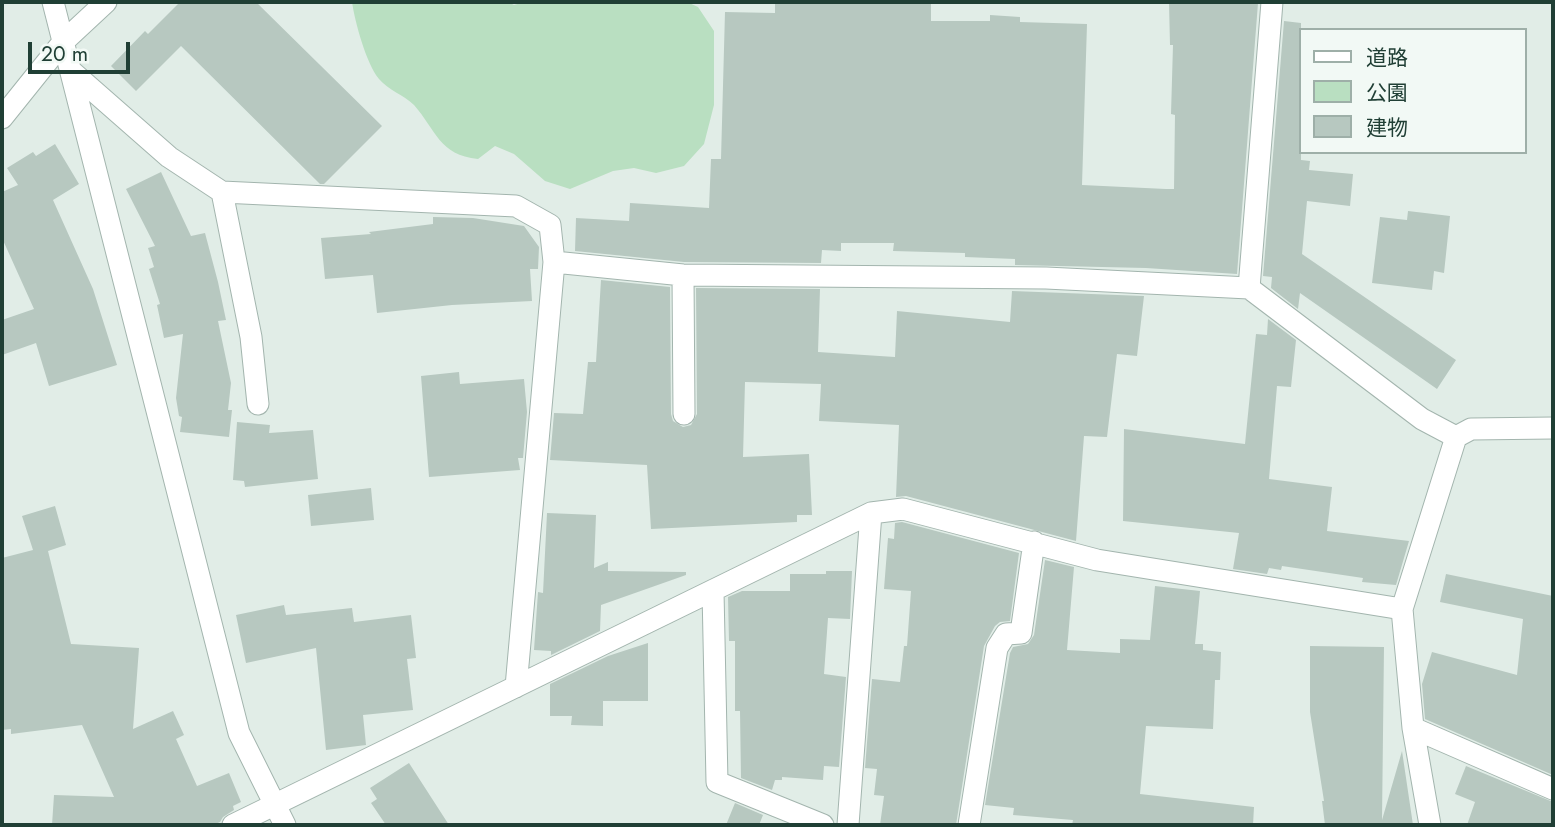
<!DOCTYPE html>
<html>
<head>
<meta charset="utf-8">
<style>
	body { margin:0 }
	#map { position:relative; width:1555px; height:827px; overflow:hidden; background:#e1ede7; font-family:Jost,"Noto Sans JP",sans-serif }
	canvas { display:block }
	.frame { position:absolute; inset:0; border:4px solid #203f35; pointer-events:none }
	.legend { position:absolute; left:1299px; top:28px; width:228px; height:126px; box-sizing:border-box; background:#f2f9f5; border:2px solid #9eafa8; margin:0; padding:9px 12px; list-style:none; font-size:21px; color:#203f35 }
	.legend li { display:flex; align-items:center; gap:14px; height:35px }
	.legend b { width:35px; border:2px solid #9eafa8 }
	.scale { position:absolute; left:28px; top:42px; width:102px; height:32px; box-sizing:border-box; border:4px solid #203f35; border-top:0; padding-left:9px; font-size:21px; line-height:24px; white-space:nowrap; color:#203f35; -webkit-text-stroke:5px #f2f9f5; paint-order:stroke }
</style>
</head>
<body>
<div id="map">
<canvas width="1555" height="827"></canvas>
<div class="frame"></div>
<ul class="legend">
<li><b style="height:9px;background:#fff"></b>道路</li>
<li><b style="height:19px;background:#b9dfc1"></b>公園</li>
<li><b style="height:19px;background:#b7c8c0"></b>建物</li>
</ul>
<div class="scale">20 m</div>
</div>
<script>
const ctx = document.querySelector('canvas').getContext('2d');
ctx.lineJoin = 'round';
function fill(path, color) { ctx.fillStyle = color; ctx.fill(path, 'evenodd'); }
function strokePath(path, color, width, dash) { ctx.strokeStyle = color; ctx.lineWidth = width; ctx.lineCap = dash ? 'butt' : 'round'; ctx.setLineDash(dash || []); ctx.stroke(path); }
fill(new Path2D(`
	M352,2H508L514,5L524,2H687L698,7L714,31V105L704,144L684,166L656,173L634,168L613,171L570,189L545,181L514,154L495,146L478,159C439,155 436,130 414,105C404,95 388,90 379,79C366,63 355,22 352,2Z`), '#b9dfc1');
fill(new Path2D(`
	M180,2H256L382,126L324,184H320L181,46L136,91L111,66L145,31L148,34Z
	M775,2H931V21H990V15L1020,17V22L1087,24L1082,185L1166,189H1174L1175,115L1171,114L1173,45H1170L1169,2L1258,3L1237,274L1146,268L1015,265V259L965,257V253L893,251L894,243H841V251L822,250L821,263L684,262L575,251L576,218L629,221L630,203L709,208L711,159H721L725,12L775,13Z
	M1284,21L1301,23V160L1310,161L1309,170L1353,174L1350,206L1307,201L1302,254L1456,360L1437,389L1300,293L1298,309L1271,288L1272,277L1263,276Z
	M55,144L79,184L53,200L93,289L117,365L49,386L36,343L2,355V320L34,309L2,238V192L18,185L7,168L33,152L36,156Z
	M161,172L191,236L205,233L218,282L226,320L218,321L231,383L228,410H232L229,437L180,432L182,417L179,416L176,398L183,334L164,338L157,305L160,304L149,269L154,267L148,248L155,246L126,189Z
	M1408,211L1450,216L1444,273L1434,271L1432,290L1372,283L1380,217L1407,220Z
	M433,217L473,218L524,226L539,247L538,269H530L532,301L452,305L377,313L373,275L325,279L321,238L371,234L369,232L433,224Z
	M601,280L670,287L671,414L673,421L683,427L691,425L697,414L696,288L820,289L818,352L895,357L897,311L1010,322L1012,291L1144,296L1137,356L1117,354L1107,437L1084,436L1076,541L906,496L896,497L899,425L819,421L821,384L745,382L743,457L809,454L812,515H797V522L651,529L647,465L550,460L554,413L583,414L588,362H596Z
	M1268,319L1296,340L1291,387L1277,386L1269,479L1332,487L1327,531L1409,541L1396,585L1362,582L1363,578L1282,566L1281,570L1269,568L1267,574L1233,569L1239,533L1123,521L1124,429L1245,444L1256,334L1267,335Z
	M459,372L460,384L524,379L527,412L523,458H518L520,470L429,477L421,376Z
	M237,422L270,425L269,433L313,430L318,479L245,487L244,481L233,480Z
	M371,488L374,520L311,526L308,495Z
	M55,506L66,545L48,551L71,644L139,648L133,729L173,711L184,735L176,739L197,786L229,773L241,802L233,806L234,810L223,817L220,822L213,825H52L54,795L114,797L82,725L11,734V729L2,730V558L33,550L22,516Z
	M547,513L596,515L594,568L608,562V571L686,572V575L601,605L600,631L551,655V651L534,650L538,592L543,593Z
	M902,522L1019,553L1010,621L1000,622L995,626L984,646L956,825H880L884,796L874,795L877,769L865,768L872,679L900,682L904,646H907L911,591L884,589L888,538L894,539L895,523Z
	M1045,560L1074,567L1067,650L1120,653V639L1150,640L1155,586L1200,591L1195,644H1203V650L1221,652L1220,680H1215L1213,729L1146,726L1140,794L1254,807L1253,825H1072L1073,820L1013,815L1014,808L985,805L1010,653L1013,647L1028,644L1034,635Z
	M826,571H852L850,619L828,618L824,674L846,677L839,767L824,766L823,780L782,777V780H775L772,790L741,778L740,711H735V641H729L728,597L742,591H790V574H826Z
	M1446,574L1553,596V775L1425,719L1422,684L1432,652L1517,675L1523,619L1440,602Z
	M284,605L286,615L352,608L354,622L411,615L416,658L407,659L413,710L363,715L366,745L326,750L316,648L246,663L236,615Z
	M648,643V701H603V726L571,725L572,716H550V684L608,656Z
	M1310,646L1384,647L1382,820L1402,751L1413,825H1325L1322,801H1324L1310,712Z
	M409,763L449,825H386L371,803L377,799L370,788Z
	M1466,766L1553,802V825H1467L1475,802L1455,794Z
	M735,803L763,815L759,825H726Z`), '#b7c8c0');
const minor = new Path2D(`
	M53,2L239,733L285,825
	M71,71L169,157L222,192L516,206L550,225L554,262L516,687
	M2,118L63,42L106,2
	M222,192L251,337L258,404
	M554,262L683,275L1046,278L1249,288L1422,419L1456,437
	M683,275L684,414
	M1249,288L1272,2
	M713,591L717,782L823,825
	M1413,728L1553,789
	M233,825L871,513L903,509L1097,560L1402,609
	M848,825L871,513
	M969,825L997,648L1006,634L1021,633L1034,542
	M1430,825L1413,728L1402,609L1456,437L1471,429L1553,428`);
strokePath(minor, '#a3b5ae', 23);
strokePath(minor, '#fff', 21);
</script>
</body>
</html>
